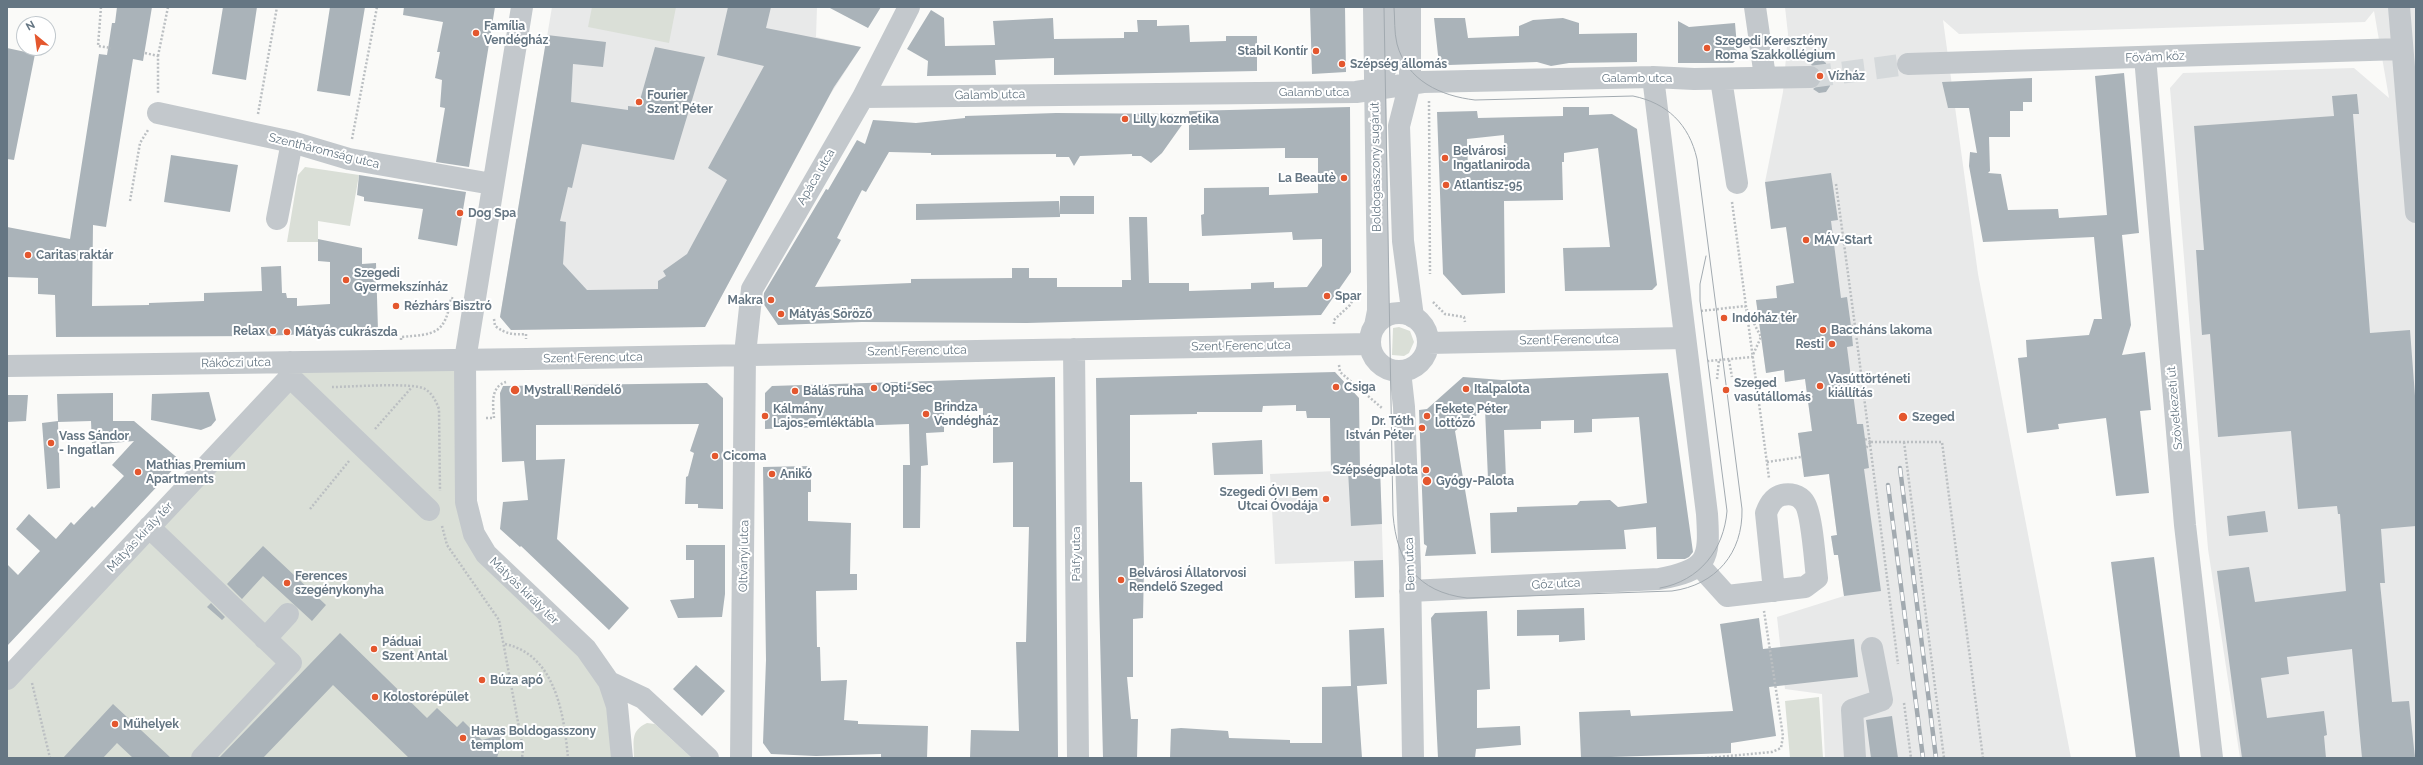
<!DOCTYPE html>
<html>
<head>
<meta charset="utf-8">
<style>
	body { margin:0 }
	#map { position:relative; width:2423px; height:765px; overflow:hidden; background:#fafaf8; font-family:Raleway,sans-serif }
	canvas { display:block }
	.frame { position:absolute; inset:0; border:8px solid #657683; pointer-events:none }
	.north { position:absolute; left:16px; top:16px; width:40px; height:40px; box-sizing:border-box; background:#fff; border:1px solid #c1c8cd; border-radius:50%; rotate:331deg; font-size:11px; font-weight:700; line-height:16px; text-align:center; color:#657683 }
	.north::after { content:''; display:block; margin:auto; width:14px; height:18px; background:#e4572e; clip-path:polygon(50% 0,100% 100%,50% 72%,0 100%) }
</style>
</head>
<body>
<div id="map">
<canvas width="2423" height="765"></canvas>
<div class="frame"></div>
<div class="north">N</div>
</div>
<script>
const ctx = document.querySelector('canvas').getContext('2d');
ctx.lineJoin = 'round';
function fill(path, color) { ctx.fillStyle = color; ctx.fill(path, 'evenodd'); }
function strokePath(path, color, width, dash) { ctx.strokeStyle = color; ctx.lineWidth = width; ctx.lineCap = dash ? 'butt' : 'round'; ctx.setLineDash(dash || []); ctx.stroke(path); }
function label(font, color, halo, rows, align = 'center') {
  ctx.font = font + ' Raleway,sans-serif'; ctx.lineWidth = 4; ctx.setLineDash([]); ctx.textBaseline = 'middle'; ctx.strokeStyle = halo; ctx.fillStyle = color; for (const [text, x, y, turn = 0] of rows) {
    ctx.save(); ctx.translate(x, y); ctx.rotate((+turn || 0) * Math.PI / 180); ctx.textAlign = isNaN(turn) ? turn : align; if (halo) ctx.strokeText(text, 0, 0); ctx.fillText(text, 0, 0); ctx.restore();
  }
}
fill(new Path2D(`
	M552,7H817L816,37L861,47L830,95L705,327L511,330L500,317Z
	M1785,7H2416V758H2240L2208,549L2170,88L2183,73L2354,68L2389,98L2374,11L2365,22L1959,34L1943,20L1978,274L2071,758H1825L1822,694L1785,689L1777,617L1844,596L1838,555H1834L1831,536L1837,535L1829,474L1804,477L1798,433L1812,431L1805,379L1785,382L1784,370L1766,373L1756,300L1777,298L1776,286L1794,283L1786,227L1771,229L1765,182L1783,92L1788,34Z
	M1380,469L1383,560L1275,564L1270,474Z`), '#e8e9e9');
fill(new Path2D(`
	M592,7H676L669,43L588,27Z
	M305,167L359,175L350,226L318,221V242H287L298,175Z
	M1399,327L1410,331L1414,342L1409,353L1404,356L1392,355L1393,328Z
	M465,360L474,534L599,665L622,758H7V679L290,362Z
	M1819,697L1823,758H1790L1785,701Z
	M647,723L655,724L692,758H634C634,741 630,731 647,723Z`), '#dadfd7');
fill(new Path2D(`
	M117,7H152L143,61L133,59L106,227L93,225L92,306L149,305V303L204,301V293L262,291L261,267L281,266L282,293H286L287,298H297V306L330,304V262L318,261V239L362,248V264L376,263L378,331L263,336L56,337L55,295L38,294V278L7,277V227L70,239L99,54L107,55L112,23H115Z
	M223,7H257L246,80L212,74Z
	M330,7H365L350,96L317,91Z
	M404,7H495L469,167L436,162L445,108L440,107L442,80L435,78L440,52H437L443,22L403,15Z
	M728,7H771L766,28L861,47L834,87L705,327L511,330L500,317L547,35L606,42L603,67L573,64L571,102L628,110V106L638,107L655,47L705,57L674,160L582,144L572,188L568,187L560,221L566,222L563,264L587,290L658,289V281L666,276L663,271L687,254L727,180L708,168L764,66L717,55Z
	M828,7H881L868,28Z
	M1310,7H1345L1346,72L1312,74Z
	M931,10L944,18L945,46L995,45L993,21L1053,18L1054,39L1124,38V32H1138L1137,20H1157V26L1189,25L1190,42L1226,41V36H1257V71L1054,75V58L995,60L996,75L927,76L928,61L907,49Z
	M1434,18H1465L1468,38L1519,36V26L1533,20L1563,18L1579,23V34L1637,33V62L1569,63L1551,66L1537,62L1449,65L1440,59L1438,55Z
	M1678,21L1689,27L1735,23L1738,58L1733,63H1678Z
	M7,48L35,54L14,160L7,159Z
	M1821,59L1826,63L1830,86L1826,92L1819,93L1813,89L1821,83L1822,76L1820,70L1811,65L1814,61Z
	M2124,73L2139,233L2122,235L2131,325L2122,355L2145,352L2151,410L2140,411L2149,493L2116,496L2106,418L2058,424L2059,429L2027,433L2018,358L2027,357L2026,340L2089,335L2094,319H2102L2094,237L1983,242L1969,166L1970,152L1977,153L1969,108H1948L1942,82L2032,78V102H2023V111H2010V137H1989L1990,171L1988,173L2001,174L2008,210L2058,209L2059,218L2107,215L2095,76Z
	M2357,94L2359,114H2353L2370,333L2410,330L2416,409V526L2381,529L2385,583H2380L2392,702L2409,701L2415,758H2362L2352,649L2287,657L2289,674L2261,678L2267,718L2324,711L2327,735L2324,736L2326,758H2242L2217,571L2249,567L2255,602L2346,591L2340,514H2338L2337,506L2298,509L2291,431L2218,437L2210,334L2202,335L2196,250H2204L2194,126L2334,116L2332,96Z
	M1350,107L1351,272L1321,315L1027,323L862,322L778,325L763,303L764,293L826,189L828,190L857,140L865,144L873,120L916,123L965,118V116L1056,113L1189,114V111ZM1189,115V150L1285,148V158H1318V193L1269,195V187L1204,188V214L1201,215L1202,236L1292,232L1293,240L1322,239V266L1307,287L1274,288V282L1251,283V289L1189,291V283H1149L1147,217H1129L1131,280H1122V287H1057V278H1029V268H1012V278L911,279V283L815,287L841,240L837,238L862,190L866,192L889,152L931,153V155L1056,154V157H1069L1074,166L1080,156L1132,154V156H1141L1151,163L1162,153Z
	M1563,107H1589V115L1612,114L1637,129L1657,285L1652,290L1565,291L1563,248L1610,247L1598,148L1564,153V162H1562L1563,200L1504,201L1505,293L1462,295L1443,274L1437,112L1477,111L1478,118L1563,116ZM1504,135L1505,168L1468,170L1467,139Z
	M171,155L238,165L230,212L164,202Z
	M1831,173L1838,220L1831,221L1841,298L1847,297L1851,326L1853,346L1847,347L1857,424H1863L1869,468L1864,469L1881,591L1844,596L1838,555H1834L1831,536L1837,535L1829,474L1804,477L1798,433L1812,431L1805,379L1785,382L1784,370L1766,373L1756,300L1777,298L1776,286L1794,283L1786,227L1771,229L1765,182Z
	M359,175L466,192L457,246L418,239L423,209L364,201V197L357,195Z
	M1060,196H1094V214H1060V217L916,220V204L1059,201L1060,214Z
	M1335,372L1359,398L1360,470L1380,469L1382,524L1351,526L1348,470H1360H1331L1330,418H1307L1306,411H1296V405L1263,406L1262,412H1197V414L1130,415V482H1142L1144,565L1143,618L1133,619V677H1127L1131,719H1138L1137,758H1103L1099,596L1096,378Z
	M1668,373L1693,552L1689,557L1685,559H1657L1656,527L1624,530L1626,549L1491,553L1490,513L1517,512V507L1577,505L1580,501L1610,500L1618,507L1647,503L1639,417L1592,419V432L1574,433V420L1541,421V429L1504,430L1506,479H1488L1485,409L1455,431L1476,554L1425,556L1427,546L1424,544L1419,410L1427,409L1463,377L1502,380Z
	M1055,377L1058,758H970L971,730L1019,731L1016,642H1026L1029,527H1013V462L993,463V415H983V408L944,410V432L926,433L928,465L921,466L920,528H903V465H910L909,424L765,429V393L772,386Z
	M707,383L723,398V509L698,508V504H685L686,477L688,476L694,453L690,451L699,424L536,425V460L565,459L557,539L629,608L609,630L521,546L520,547L500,529L503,502L528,500L524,461L502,462L500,393L503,386Z
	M209,392L216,420L211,426L201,430L151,420L152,394Z
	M113,393V421H134L181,461L7,646V564L18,575L40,551L16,529L29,514L56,539L71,522L74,525L92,506L94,508L124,476L112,465L134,441L92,445L91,421L58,422L60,488L47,489L42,423L58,421L57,394Z
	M7,395H28L26,421L7,422Z
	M1262,440L1263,474L1214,475L1212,443Z
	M811,466V492H808V521L851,523L850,574H857V590L816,591L817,647H820L821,681L847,680L844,720L858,721V724L928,726L927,758H881V754L816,756L771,754L763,743L766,660L763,467Z
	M2265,511L2268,532L2229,536L2227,516Z
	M686,545H725V594L722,617L678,618L670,600L694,598V560H686Z
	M263,546L326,605L312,621L263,576L242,599L227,584Z
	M2154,557L2180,758H2136L2111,562Z
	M1383,560L1384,597L1355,598L1354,561Z
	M211,603L225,617L222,620L207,607Z
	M1584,608L1585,640L1559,642V635L1517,636V610Z
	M1487,611L1490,689L1477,690V728L1520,726L1521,745L1476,749L1475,758H1438L1431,618L1435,613Z
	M1759,618L1763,649L1854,639L1858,677L1769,687L1776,736L1731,743V753L1581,758L1579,712L1630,710L1631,716L1733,711L1720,624Z
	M1384,628L1387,684L1357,686L1362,758H1290V743H1322V687L1351,686L1349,630Z
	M340,633L427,718L437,708L457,727L463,721L482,740L504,734L497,758H409L333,685L263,758H219Z
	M696,665L725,691L702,716L673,689Z
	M113,704L171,758H133L117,743L103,758H63Z
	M1892,716L1898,758H1871L1866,720Z
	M1181,728L1228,731L1229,738L1290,740V758H1170L1171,729Z`), '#aab3b9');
strokePath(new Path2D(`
	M1810,77L1908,64`), '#d5d9db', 22, [22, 11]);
strokePath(new Path2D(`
	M101,7L98,46L111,48
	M145,53L158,56V93
	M158,56L168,7
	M1429,101L1430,274
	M258,114L277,7
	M352,139L377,7
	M1836,184L1855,326
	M130,201L140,143L148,130
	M1732,202L1769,478
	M1433,302L1445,314L1464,317L1465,322
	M1701,311L1745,306L1761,337L1752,357L1708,361
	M494,319L495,326C506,334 513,335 526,334V339
	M1334,324V320L1350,305L1356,294
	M1851,326H1855L1898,664
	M401,340V337C435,334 445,335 451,298L455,299
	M1729,360L1732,377
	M1339,365L1340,372L1382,408
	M1717,379L1719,360
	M332,387C348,387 414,382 425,389C432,393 436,401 439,409L440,491
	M486,418H494C493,404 490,387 506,382
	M375,429L412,387
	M1865,439L1871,442L1866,448
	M1871,442H1942L1983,758
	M1904,442L1944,758
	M1767,462L1801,457
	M310,509L349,461
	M442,526L447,545L499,620L523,749L522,758
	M505,644C556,655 564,715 568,758
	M32,683L50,758
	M1904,703L1911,758
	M1707,758L1772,752L1781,748L1783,736L1764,611`), '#bbbfc2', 2.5, [2, 2]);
strokePath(new Path2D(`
	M522,7L465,360L466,502L474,534L486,554L586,649L609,682L617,706L622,758
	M1374,7L1378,287V311L1375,326
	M1410,7V83L1399,126L1403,241L1413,317
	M1755,7L1765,77
	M2399,7L2416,212
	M2145,57L2185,525L2212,758
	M1908,64L2402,49
	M1721,79L1737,183
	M1377,86L1392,56L1390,7
	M863,97L1356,92L1423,82L1653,77L1694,79L1810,77
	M158,113L292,142L349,159L492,184
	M277,219L292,142
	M1370 342a29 29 0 1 1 58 0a29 29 0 1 1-58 0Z
	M1428,343L1685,338
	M1074,349L1078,758
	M7,366L527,359L1370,344
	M1400,371L1404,407L1410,568L1413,758
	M290,377L429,510
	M149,527L291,663L202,758
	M1699,565L1727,596L1805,587L1817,578C1815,563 1812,512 1804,502C1799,495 1790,493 1782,495C1773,497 1769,505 1766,513L1774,591
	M1410,591L1659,579C1708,570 1710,560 1707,514L1653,77
	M265,639L288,614
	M7,679L290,377V362
	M609,682L643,698L708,758
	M741,758L745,354L752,289L863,97L909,7
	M1855,758L1852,710L1882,700L1872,648`), '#c3c8cc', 22);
strokePath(new Path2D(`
	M1384,7L1393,515C1397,562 1417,592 1467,598L1672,591C1716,585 1743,553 1742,509L1697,159C1689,124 1667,103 1633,96L1475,100C1441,96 1407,81 1397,44C1394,32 1395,19 1394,7
	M1660,588C1700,581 1724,549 1727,511L1700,301V284L1706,256`), '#a2aab0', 1);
const rail = new Path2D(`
	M1900,468L1936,758
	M1888,485L1923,758`);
strokePath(rail, '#a2aab0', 4.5);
strokePath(rail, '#fff', 3, [9]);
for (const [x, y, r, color] of [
	[476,33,4,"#e4572e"],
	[1707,48,4,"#e4572e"],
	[1316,51,4,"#e4572e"],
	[1342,64,4,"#e4572e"],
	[1820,76,4,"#e4572e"],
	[639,102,4,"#e4572e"],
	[1125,119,4,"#e4572e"],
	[1445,158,4,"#e4572e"],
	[1344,178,4,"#e4572e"],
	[1446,185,4,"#e4572e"],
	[460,213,4,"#e4572e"],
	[1806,240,4,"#e4572e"],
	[28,255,4,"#e4572e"],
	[346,280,4,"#e4572e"],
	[1327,296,4,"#e4572e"],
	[771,300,4,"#e4572e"],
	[396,306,4,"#e4572e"],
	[781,314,4,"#e4572e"],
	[1724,318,4,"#e4572e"],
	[1823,330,4,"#e4572e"],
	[273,331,4,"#e4572e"],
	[287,332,4,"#e4572e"],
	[1832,344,4,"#e4572e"],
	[1820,386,4,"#e4572e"],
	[1336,387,4,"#e4572e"],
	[874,388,4,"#e4572e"],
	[1466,389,4,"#e4572e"],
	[515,390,5,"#e4572e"],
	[1726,390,4,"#e4572e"],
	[795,391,4,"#e4572e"],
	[926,414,4,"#e4572e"],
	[765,416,4,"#e4572e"],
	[1427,416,4,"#e4572e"],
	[1903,417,5,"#e4572e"],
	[1422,428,4,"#e4572e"],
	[51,443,4,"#e4572e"],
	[715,456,4,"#e4572e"],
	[1426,470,4,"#e4572e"],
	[138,472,4,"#e4572e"],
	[772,474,4,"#e4572e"],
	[1427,481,5,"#e4572e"],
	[1326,499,4,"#e4572e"],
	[1121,580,4,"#e4572e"],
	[287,583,4,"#e4572e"],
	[374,649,4,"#e4572e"],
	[482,680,4,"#e4572e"],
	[375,697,4,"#e4572e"],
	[115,724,4,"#e4572e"],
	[463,738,4,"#e4572e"]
]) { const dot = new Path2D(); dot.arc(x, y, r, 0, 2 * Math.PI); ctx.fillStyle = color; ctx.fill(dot); strokePath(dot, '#fff', 1.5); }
label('bold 12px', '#657683', '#fff', [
	["Família",484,26],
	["Vendégház",484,40],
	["Szegedi Keresztény",1715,41],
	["Roma Szakkollégium",1715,55],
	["Stabil Kontír",1308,51,"right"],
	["Szépség állomás",1350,64],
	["Vízház",1828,76],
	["Fourier",647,95],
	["Szent Péter",647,109],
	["Lilly kozmetika",1133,119],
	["Belvárosi",1453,151],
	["Ingatlaniroda",1453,165],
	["La Beautè",1336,178,"right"],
	["Atlantisz-95",1454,185],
	["Dog Spa",468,213],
	["MÁV-Start",1814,240],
	["Caritas raktár",36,255],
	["Szegedi",354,273],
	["Gyermekszínház",354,287],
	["Spar",1335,296],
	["Makra",763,300,"right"],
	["Rézhárs Bisztró",404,306],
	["Mátyás Söröző",789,314],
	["Indóház tér",1732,318],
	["Baccháns lakoma",1831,330],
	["Relax",265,331,"right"],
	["Mátyás cukrászda",295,332],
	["Resti",1824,344,"right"],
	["Vasúttörténeti",1828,379],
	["kiállítás",1828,393],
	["Szeged",1734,383],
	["vasútállomás",1734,397],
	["Csiga",1344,387],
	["Opti-Sec",882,388],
	["Italpalota",1474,389],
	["Mystrall Rendelő",524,390],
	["Bálás ruha",803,391],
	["Brindza",934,407],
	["Vendégház",934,421],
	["Kálmány",773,409],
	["Lajos-emléktábla",773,423],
	["Fekete Péter",1435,409],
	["lottózó",1435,423],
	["Szeged",1912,417],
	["Dr. Tóth",1414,421,"right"],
	["István Péter",1414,435,"right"],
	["Vass Sándor",59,436],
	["- Ingatlan",59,450],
	["Cicoma",723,456],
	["Mathias Premium",146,465],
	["Apartments",146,479],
	["Szépségpalota",1418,470,"right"],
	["Anikó",780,474],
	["Gyógy-Palota",1436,481],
	["Szegedi ÓVI Bem",1318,492,"right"],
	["Utcai Óvodája",1318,506,"right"],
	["Belvárosi Állatorvosi",1129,573],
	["Rendelő Szeged",1129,587],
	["Ferences",295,576],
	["szegénykonyha",295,590],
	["Páduai",382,642],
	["Szent Antal",382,656],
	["Búza apó",490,680],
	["Kolostorépület",383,697],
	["Műhelyek",123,724],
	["Havas Boldogasszony",471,731],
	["templom",471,745]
], 'left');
label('12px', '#657683', '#fff', [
	["Fővám köz",2155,57,-2],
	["Galamb utca",1637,78],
	["Galamb utca",1314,92],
	["Galamb utca",990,95,-1],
	["Szentháromság utca",324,151,14],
	["Boldogasszony sugárút",1376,167,-91],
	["Apáca utca",816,177,-60],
	["Szent Ferenc utca",1569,340,-1],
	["Szent Ferenc utca",1241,346,-1],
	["Szent Ferenc utca",917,351,-1],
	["Szent Ferenc utca",593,358,-1],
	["Rákóczi utca",236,363,-1],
	["Szövetkezeti út",2175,408,-95],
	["Mátyás király tér",140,537,-47],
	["Pálfy utca",1076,554,-90],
	["Oltványi utca",744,556,-89],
	["Bem utca",1410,564,-92],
	["Gőz utca",1556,584,-3],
	["Mátyás király tér",524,591,44]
]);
</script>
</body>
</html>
